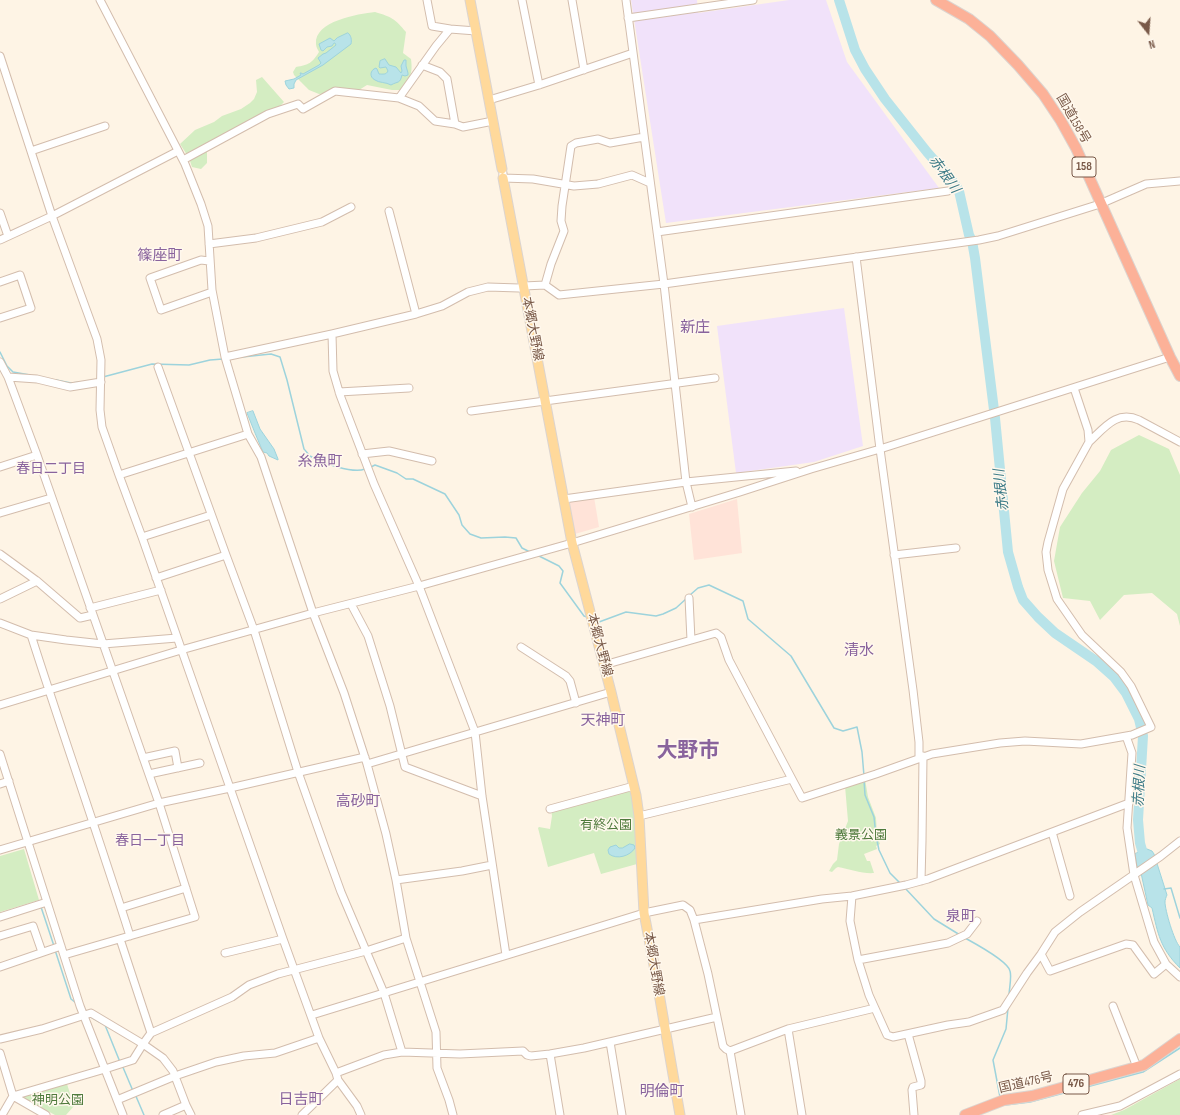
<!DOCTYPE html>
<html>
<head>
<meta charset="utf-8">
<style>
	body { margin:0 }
	#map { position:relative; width:1180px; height:1115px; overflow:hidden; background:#fef4e5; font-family:"Sofia Sans Condensed",sans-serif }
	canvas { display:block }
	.north { position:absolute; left:1128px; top:12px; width:40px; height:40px; -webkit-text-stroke:3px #fff8ed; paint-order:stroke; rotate:163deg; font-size:11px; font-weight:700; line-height:16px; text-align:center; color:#795948 }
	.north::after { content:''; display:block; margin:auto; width:14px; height:18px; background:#795948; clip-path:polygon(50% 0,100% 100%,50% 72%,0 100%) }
</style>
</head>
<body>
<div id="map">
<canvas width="1180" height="1115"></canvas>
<div class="north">N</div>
</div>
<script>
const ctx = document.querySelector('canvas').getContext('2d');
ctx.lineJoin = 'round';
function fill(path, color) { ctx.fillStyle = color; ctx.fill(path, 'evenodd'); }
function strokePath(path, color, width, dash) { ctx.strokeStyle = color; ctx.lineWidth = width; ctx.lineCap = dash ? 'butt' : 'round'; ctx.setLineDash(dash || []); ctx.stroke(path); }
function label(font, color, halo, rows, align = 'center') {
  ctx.font = font + ' "Sofia Sans Condensed","Noto Sans JP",sans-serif'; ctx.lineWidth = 3; ctx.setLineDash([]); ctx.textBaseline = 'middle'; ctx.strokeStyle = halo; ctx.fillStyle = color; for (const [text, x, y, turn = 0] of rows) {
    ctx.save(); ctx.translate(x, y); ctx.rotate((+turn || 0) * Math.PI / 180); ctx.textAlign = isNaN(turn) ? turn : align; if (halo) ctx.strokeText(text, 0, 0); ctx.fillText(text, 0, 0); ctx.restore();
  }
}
fill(new Path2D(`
	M594,497L599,527L575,534L569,501Z
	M737,499L742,553L694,560L689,514Z`), '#ffe3d8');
fill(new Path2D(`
	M631,0H697L698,13L789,0H826L847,62L939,188L666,223Z
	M844,308L863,446L814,462L736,473L717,326Z`), '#f1e2fa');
fill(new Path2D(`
	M375,12C392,17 395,19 406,32L403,53L411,59C413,75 410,78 400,90H392L367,85L359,90L319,94L309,90L294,75L293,72L296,67C309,65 312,63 319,52C318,50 316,47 316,44C314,21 358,14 375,12Z
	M262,77L284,102L275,111L211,144L207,152V163L201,169L192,167L189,158L180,144L195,130L214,122L222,116L241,109L250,103L254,99L257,92L256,80Z
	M1139,435L1169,449L1180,475V626L1177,614L1152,593L1124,595L1100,620L1090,601L1063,598L1054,561L1060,527L1082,493L1100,471L1111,450Z
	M865,779L868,797L876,818L877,835L880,844L876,846L877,849L864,854L867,861H870L874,873C863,874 849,869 838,867L836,868L832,872L829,871L833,864L837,860L839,844L848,821L845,786Z
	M631,788L636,828L637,864L601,874L594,853L548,867L538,828L539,827L550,829L552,816L551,810Z
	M24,849L39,900L0,912V856Z
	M1180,1079V1115H1111L1124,1110Z
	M67,1084L74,1106L66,1115H55L22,1097Z`), '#d4edc2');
const water = new Path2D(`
	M348,33C351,35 352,40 351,44L323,65L296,80L294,84V88L289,89L286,85L285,81L294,79L301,75L300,73H301L303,74L319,65L321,63L318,58L323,54L326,53L336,45L335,43H334L332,46L327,47L323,51L321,50L319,44L330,38L334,41L337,38Z
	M385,59L389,65L396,67L401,73L402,71L401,66L404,60H406V66L408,73V75L405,76L402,75C400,84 398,81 391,85C386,82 379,83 375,80C369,77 370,70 376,68L377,69L379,74C383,74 386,75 388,71L386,67L380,68L379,67L380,61Z
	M253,411L260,429L274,449L278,459V460L269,456L267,453L263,452L255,433L247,413Z
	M630,844L634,845L635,848C630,856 617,860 609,854L608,850L610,847L616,845L619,848H622Z
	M1147,849L1152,851L1154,854L1167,895C1166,897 1165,900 1165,902C1165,910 1174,941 1180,947V968C1160,948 1158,934 1152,908L1148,905L1141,873L1137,867L1135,854Z`);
fill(water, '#b8e3e9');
strokePath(water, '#9dd3dc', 1);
strokePath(new Path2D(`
	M0,352L7,366L13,372L30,375
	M242,357L271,354L280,357L287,380L304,449C306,451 308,454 310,456C322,463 353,474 365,469
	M103,377L152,364L189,365L210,360L223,359
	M56,380L71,383L81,382
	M371,467L375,465L397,473L406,479H413L445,494L459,515L462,525L470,534L481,538L505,537L516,538L522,548L530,552
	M539,556L559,566L563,571L560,583L584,616L587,617
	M690,595L698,588L709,585L743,601L748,619L791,656L834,728L843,731L857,727L862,752L864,776
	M596,621L599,622L626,612L656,616L663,614L676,608L687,598
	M864,780L865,795L874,817L876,836L879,850L890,873L900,883
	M904,887L934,919L960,935
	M1164,889L1171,888L1180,918
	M40,908L41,907L54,946
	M965,938C974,943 1008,961 1010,971C1012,977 1009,989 1009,996
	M55,950L71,999L76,1003
	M89,1016L105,1025L120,1062
	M122,1065L133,1091
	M135,1094L144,1115
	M1000,1097L993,1060L1006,1029L1008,1008
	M1004,1103L1005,1105L1030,1102L1143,1072L1180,1048`), '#9dd3dc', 1.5);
strokePath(new Path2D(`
	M839,0L855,50L865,69L885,99L927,152L955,184L959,191L969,235L972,241L975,258L995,418L1008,552L1018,587L1023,600L1038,617L1055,633L1096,661L1114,677L1126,693L1139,719L1143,736L1138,820L1140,843L1146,864`), '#b8e3e9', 10);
const minor = new Path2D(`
	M100,0L185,164L201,204L208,226L212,290L225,357L248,434L261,457L313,613L344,693L367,764L386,834L396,880L406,938L436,1032L437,1068L449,1100L453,1115
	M427,0L432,26L450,29
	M522,0L539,85
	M572,0L584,70
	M626,0L664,284L686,482L692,507
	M628,18L753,0
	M0,56L52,216L97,339L101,360L100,410L102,427L119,475L142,537L283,939L319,1038L336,1073L338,1080L357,1106L361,1115
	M422,65L440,72L447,79L455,124
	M399,98L436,46L450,29L476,31
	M489,100L539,85L633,53
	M31,151L105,126
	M183,160L268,114L298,104L303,109L335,91L399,98L419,106L435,121L455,124L463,127L493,121
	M503,173V178L533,179L574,186L598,184L632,175L650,183
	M389,211L416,314
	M0,213L8,236
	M657,232L948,191
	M0,240L52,216L178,151
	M209,244L256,238L322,222L351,207
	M856,257L880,449L913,690L919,742V758
	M209,261L201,260L150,278L161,310L212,292
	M0,282L20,275L31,308L0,318
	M545,285L551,264L564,231L561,221L562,206L571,146L576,143L598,139L610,143L644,137
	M332,334L333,371L340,395L374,484L419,586L475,732L482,796L506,955
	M225,357L332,334L416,314L442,306L468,292L488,287L519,288L524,286L545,285L559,295L664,284L979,240L998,236L1100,204L1146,184L1180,181
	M0,362L8,377L37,455L159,803L195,917L64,955
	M158,367L226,555L254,630L298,772L325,848L341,892L384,993L402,1052
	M8,377L37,379L70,387L101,382
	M339,392L409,388
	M471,411L715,378
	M1089,442C1105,427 1117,410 1139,420L1180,442
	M362,454L389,451L432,461
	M0,467L37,455
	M119,475L248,434
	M564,499L686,482L796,471
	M0,513L51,498
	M142,537L211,515
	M0,554L37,581L80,618L93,615
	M894,555L956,548
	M156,578L226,555
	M689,598L691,640
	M0,599L37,581
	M351,604L368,636L390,706L405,767L482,796
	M90,608L161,590
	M0,623L31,635L66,640L103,644L177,638
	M31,635C63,735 98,835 130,936
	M521,647L566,676L570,681L576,703
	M604,665L716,633L721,637L729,660L802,798L876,774L932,754L1000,743L1025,741L1081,744L1132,735L1151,727L1131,686L1121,672L1082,635L1057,599L1048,570L1046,552L1048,542L1063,489L1089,442L1088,430L1074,388
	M0,705L181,650L313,613L419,586L572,543L740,492L811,469L880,449L1170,357
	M1126,736L1132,753L1127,828L1134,875L1154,942L1166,964L1180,977
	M0,754L80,1006L123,1115
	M143,758L175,751L178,768
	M367,764L611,692
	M149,774L200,763
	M0,784L9,781
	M550,809L634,786
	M639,816L792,779
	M1052,832L1070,896
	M0,850L159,803L230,788L365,757
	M396,880L462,871L492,865
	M921,881L922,841L923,756
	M852,896L850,921L858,960L869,995L887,1035L893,1037L948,1025L969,1022L1003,1010L1027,973L1041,954L1055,932L1080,912L1161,856L1180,841
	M121,908L186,888
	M0,917L47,902
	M694,920L822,899L852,896L906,885L928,879L1129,803
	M0,936L33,926L42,952
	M120,939L151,1033
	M225,953L283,939
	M1041,954L1050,971L1126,944L1133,945L1154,974L1166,964
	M858,960L906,951L948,943L967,934L977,921
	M0,967L61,946
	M1113,1006L1137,1067
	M312,1015L644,913L683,905L690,910L694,920L708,974L723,1046L726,1049L730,1051L741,1115
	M788,1029L802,1115
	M908,1034L921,1081V1085L913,1087L912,1090L914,1115
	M0,1039L42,1029L91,1013L143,1044L163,1058L173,1071L186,1105L191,1115
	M610,1042L622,1115
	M730,1051L788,1029L875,1008
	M0,1053L13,1096L46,1115
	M550,1054L560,1115
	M336,1073L384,1055L402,1052L460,1054L523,1051L527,1055L531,1056L550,1054L584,1048L717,1017
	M117,1100L175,1076L216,1062L244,1056L275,1053L319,1038
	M2,1115L13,1096L105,1069L133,1060L143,1044L151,1033L232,997L249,985L278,974L366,951L406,938
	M163,1115L186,1105
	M302,1115L338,1080
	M1082,1115L1120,1106L1180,1074`);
const major = new Path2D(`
	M470,0L502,169
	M503,178L572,543L611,692L636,795L639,816L644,913L656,976L680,1115`);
const highway = new Path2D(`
	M936,0L969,19L990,36L1018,65L1043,94L1061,121L1076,148L1170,357L1180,376
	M965,1115L1004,1100L1032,1096L1144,1065L1180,1039`);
strokePath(minor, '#d3bdad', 9);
strokePath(major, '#dcd4cf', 11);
strokePath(highway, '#dcd4cf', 12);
strokePath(minor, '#fff', 7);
strokePath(major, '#ffd99b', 9);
strokePath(highway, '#fcb198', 10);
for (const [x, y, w] of [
	[1084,167,24],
	[1076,1084,26]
]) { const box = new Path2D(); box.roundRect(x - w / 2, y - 10, w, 20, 3); ctx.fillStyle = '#fff8ed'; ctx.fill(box); strokePath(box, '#795948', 1); }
label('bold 12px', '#795948', null, [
	["158",1084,167],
	["476",1076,1084]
]);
label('13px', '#795948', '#fff8ed', [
	["国道158号",1073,119,60],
	["本郷大野線",532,329,79],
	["本郷大野線",599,645,75],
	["本郷大野線",653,964,80],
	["国道476号",1026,1083,-13]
]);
label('13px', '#4f7a3c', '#fff8ed', [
	["有終公園",606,826],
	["義景公園",861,836],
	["神明公園",58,1101]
]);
label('italic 14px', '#3d7b87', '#fff8ed', [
	["赤根川",944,175,54],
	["赤根川",1002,490,-96],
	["赤根川",1140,786,-87]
]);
label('14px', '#89639d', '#fff8ed', [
	["春日二丁目",51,469],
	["春日一丁目",150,841]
]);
label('15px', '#89639d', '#fff8ed', [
	["篠座町",160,256],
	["新庄",695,328],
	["糸魚町",320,462],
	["清水",859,651],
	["天神町",603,721],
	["高砂町",358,802],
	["泉町",961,917],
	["明倫町",662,1092],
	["日吉町",301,1100]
]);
label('bold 21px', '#89639d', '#fff8ed', [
	["大野市",688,752]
]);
</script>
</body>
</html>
